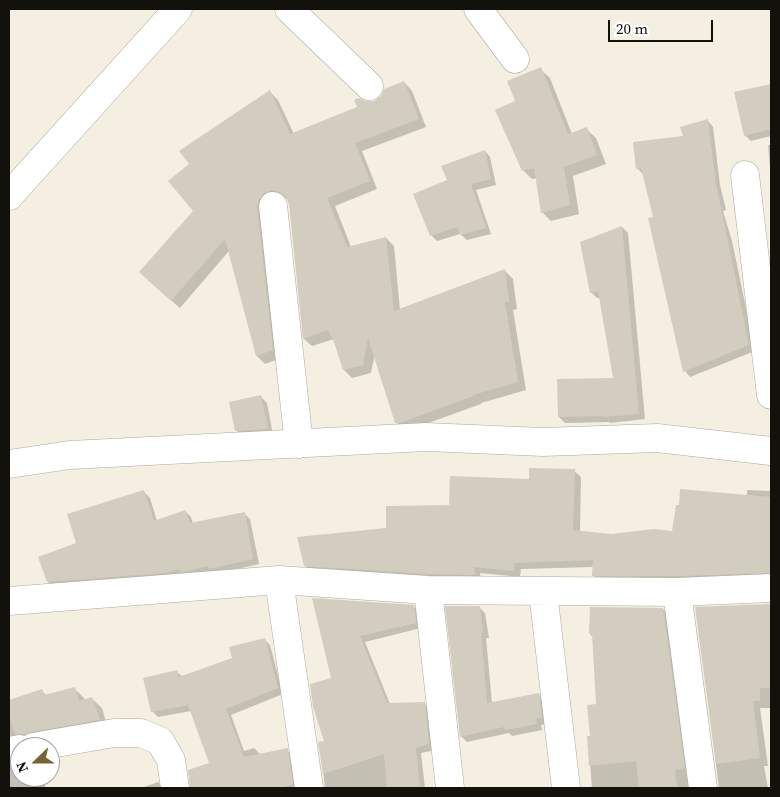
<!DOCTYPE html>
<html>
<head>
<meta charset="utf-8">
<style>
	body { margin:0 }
	#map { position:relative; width:780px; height:797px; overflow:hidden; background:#f4efe0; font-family:"Source Serif 4",serif }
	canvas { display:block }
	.frame { position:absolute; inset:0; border:10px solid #13110c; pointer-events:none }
	.north { position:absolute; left:10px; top:737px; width:50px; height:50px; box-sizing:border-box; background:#fff; border:1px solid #a1a09e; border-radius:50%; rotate:248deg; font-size:14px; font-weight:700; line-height:20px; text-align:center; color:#13110c }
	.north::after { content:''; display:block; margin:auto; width:18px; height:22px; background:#766533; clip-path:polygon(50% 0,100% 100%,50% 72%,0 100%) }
	.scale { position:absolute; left:608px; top:20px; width:105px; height:22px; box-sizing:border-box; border:2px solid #13110c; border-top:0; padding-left:6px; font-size:15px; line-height:18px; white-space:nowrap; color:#13110c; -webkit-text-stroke:4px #fff; paint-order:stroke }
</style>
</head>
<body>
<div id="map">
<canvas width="780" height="797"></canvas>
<div class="frame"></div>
<div class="north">N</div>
<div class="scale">20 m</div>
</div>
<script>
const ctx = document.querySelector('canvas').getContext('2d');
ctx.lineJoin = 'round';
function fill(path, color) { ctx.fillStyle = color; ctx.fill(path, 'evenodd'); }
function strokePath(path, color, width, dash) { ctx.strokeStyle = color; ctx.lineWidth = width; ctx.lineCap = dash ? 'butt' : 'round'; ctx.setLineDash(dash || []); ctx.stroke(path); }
fill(new Path2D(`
	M540,69L550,78L572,134L586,129L596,138L606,164L573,176L579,214L551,221L542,212L537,178L532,179L523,170L517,102Z
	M404,82L412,91L426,127L362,151L377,189L335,206L351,247L386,238L394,246L400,310L505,271L513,279L517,309L513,310L526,390L481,403V404L409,430L404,431L396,422L375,354L371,373L352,378L344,370L334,339L312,346L304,339L290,204L288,199L281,198V358L265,364L257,356L229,251L180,308L148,280L194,211L191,164L270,92L278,100L294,134L358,107L365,102H374Z
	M771,86V136L751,141L745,135L736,93Z
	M708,121L713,127L720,185L726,210L723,211L732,241L755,351L690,377L685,371L649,219L655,218L643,174L637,168Z
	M768,145H771V179Z
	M485,151L490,157L496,185L476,190L491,234L467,240L460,234L437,241L432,236L415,194L448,181Z
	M622,227L628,233L645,419L610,423L609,422L565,423L559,417L614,379L600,298H597L591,292Z
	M261,397L267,403L273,435L242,436L236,430Z
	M574,471L581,477L580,532L611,535L673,532L747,496V490L771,491V579L600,582L593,575L594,567L521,569L520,577L480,573L481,581L312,572L305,565L387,529L450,506L530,481Z
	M144,492L150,498L157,521L185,511L191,517L193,524L244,513L250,519L259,564L216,574L54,588L48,582L78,544Z
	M313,599L413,606L419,612L421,628L365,642L390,704L424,703L430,709L435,750L421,753L425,788H325L320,743L325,742L333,679Z
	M771,605V708H760L768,766H764L768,788H719L696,608Z
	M479,607L485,613L489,638H486L492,703L539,695L545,701L547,724L541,725L542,730L512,736L509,733L467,742L461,736Z
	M663,609L671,617L694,788H592L588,737H591L598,705L593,637L590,634Z
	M264,639L270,645L283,694L231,715L244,751L254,748L260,754L287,750L293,756L298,788H191L192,786L211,763L191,711L158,717L152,711L176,671L183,677L233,659Z
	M75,689L84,698L85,701L92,699L102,708L108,729L9,748V701L41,690L47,696Z
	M20,766V777H42L46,788H9V767Z
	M158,782L164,788H141Z`), '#0003');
fill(new Path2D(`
	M541,67L568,134L587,127L597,155L564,167L570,205L541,213L534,168L522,171L495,110L515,101L507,81Z
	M404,81L419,119L355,143L370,181L327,198L347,247L386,237L394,311L505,269L509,302H505L518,382L473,395V396L400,423H395L368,338L363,365L343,370L332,336H331L328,330L303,339L289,204L286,197L280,192L272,190L264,193L259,199L257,207L273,350L256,356L225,239L171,301L139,272L193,211L168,181L189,164L179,151L270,90L290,134L357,107L354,100L359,98L366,101H374L381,96L384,89Z
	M771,84V129L744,136L734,92Z
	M708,119L715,178L749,345L683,372L648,218L653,217L641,168L636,169L633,142L683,136L680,127Z
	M485,150L491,179L471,184L486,228L460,235L457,227L430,236L413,194L447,180L441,166Z
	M622,226L639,414L603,417L602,416L558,417L557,379L613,378L598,291L590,293L580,242Z
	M261,395L268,429L235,431L229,402Z
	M529,468L575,469L573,530L611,534L654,529L672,531L676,505H679L680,489L770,497L771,573L677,576H592L593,560L514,563V571L474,567L475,575L429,574L304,566L297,537L386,528V506L449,505L450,476L529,479Z
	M144,490L154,521L185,510L190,523L245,512L253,559L209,569L208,566L188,571L180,572L179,569L165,573L47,582L38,557L76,543L67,514Z
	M312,598L414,605L416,623L360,636L387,703L425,702L429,744L416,748L420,788H387L384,754L323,774L318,742L324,741L313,707L310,684L331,678Z
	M771,604V688H760V701H753L760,758L716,764L695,607Z
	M445,606H480L483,632L481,633L487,703L539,693L542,718L536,719L537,724L505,730L504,727L460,737Z
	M590,607L663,608L685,768L675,770L677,788H639L636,761L589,766L587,736H590L587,705L596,704L592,634H589Z
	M265,638L278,688L226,709L244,757L288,748L293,784L281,788H190L188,770L209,763L188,705L151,712L143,678L177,670L179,677L232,658L229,647Z
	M75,687L79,701L92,697L100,720L30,732L25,734H15L9,716V700L42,689L44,695Z`), '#d2cdbe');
const street = new Path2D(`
	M289,9L369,86
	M478,9L515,59
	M745,175L771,395
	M9,196L178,9
	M273,206L299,444
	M9,464L70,455L426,437L543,442L657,438L771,451
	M279,580L309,788
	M428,590L450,788
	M543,592L566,788
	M677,592L703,788
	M9,601L279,580L428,590L677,592L771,588
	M33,747L114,733H141L160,741L171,760L175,788
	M9,751L20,749`);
strokePath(street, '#aea99b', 29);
strokePath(street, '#fff', 28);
</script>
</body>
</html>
